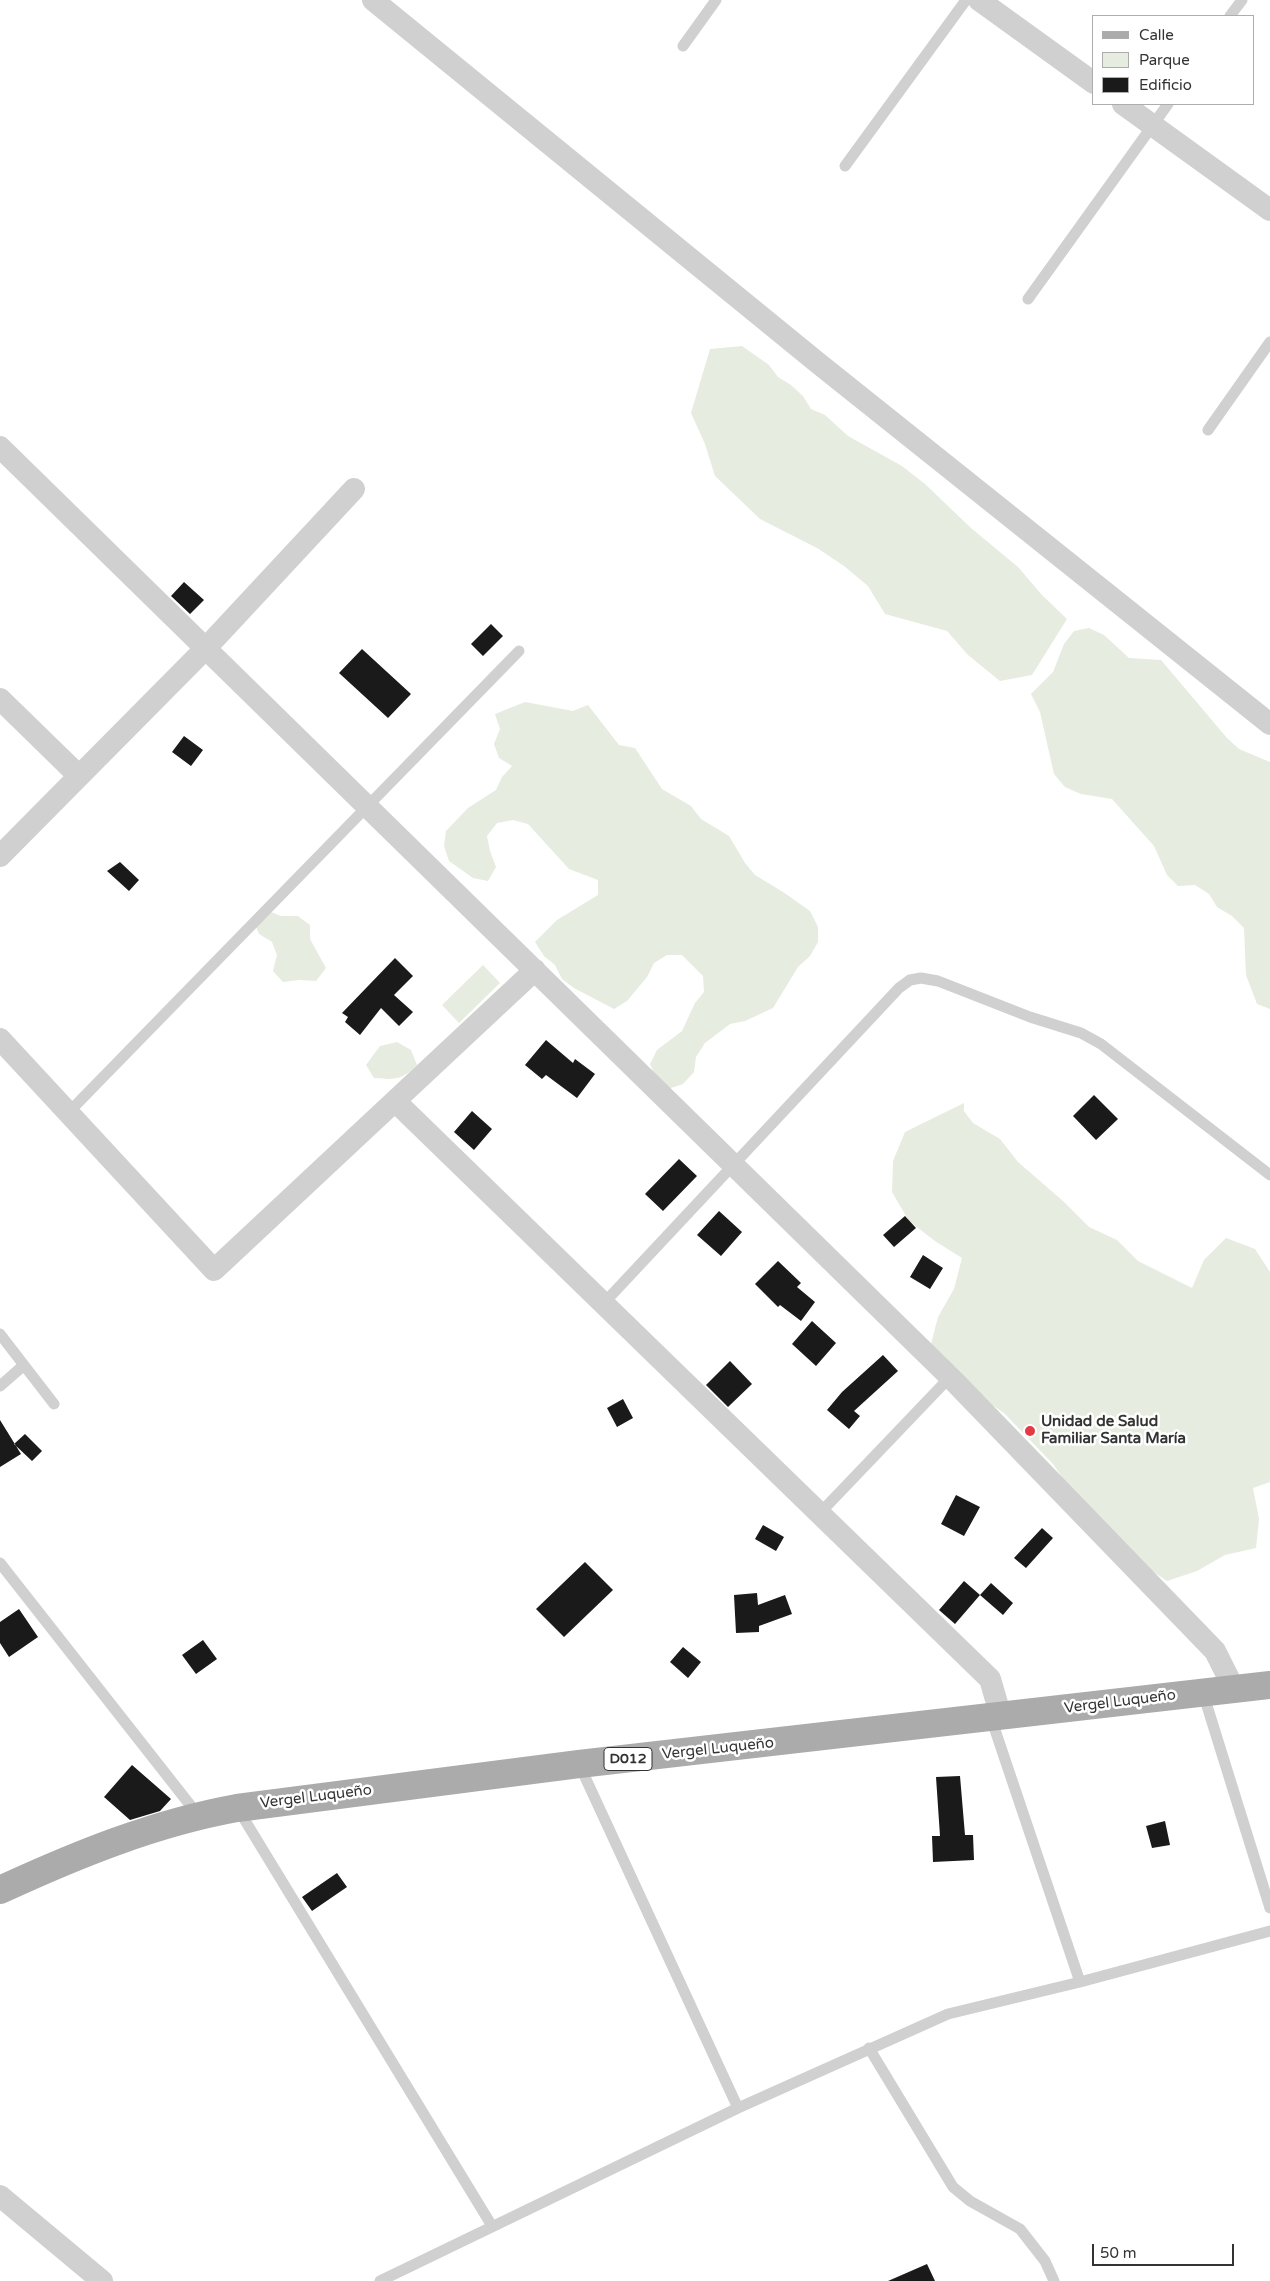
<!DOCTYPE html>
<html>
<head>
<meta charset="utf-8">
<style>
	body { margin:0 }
	#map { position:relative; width:1270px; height:2281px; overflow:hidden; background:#fff; font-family:"Varela Round",sans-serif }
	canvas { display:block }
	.legend { position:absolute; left:1092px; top:15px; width:162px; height:90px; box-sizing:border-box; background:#fff; border:1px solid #adadad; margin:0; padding:6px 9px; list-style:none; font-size:15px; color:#333 }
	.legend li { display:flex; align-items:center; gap:10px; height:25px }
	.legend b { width:25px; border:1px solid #adadad }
	.scale { position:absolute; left:1092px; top:2244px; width:142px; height:22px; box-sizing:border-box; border:2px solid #333; border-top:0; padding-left:6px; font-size:15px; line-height:18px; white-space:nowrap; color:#333; -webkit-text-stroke:4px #fff; paint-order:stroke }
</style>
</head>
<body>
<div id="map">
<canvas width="1270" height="2281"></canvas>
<ul class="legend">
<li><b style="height:6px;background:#ababab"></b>Calle</li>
<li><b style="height:14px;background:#e6ecdf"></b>Parque</li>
<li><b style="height:14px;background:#1a1a1a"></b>Edificio</li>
</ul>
<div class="scale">50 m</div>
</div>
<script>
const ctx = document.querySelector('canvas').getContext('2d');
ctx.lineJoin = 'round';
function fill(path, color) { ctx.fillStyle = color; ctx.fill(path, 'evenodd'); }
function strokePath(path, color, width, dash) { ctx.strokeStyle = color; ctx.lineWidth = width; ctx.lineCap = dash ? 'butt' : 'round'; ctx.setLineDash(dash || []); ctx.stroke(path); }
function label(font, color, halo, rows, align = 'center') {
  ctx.font = font + ' "Varela Round",sans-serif'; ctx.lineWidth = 5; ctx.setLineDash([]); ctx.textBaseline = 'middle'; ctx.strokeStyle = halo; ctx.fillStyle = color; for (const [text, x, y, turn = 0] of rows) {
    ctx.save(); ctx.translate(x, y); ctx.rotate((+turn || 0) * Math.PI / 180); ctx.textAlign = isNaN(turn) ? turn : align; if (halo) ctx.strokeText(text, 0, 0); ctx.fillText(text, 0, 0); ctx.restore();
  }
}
fill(new Path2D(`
	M742,346L769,365L778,377L791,385L803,396L811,409L825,415L848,436L902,466L925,484L971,528L1018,567L1042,595L1067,619L1032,675L1000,681L968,655L947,631L885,614L868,586L844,566L817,548L760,519L715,476L705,444L691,413L710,349Z
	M1089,628L1104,635L1129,658L1161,660L1227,738L1239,749L1270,762V1009L1257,1004L1246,975L1244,928L1232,916L1217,907L1209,894L1195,885L1178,886L1167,875L1154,846L1112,799L1081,794L1065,787L1054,774L1040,712L1031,694L1053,672L1064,644L1074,631Z
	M525,702L573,711L588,705L619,745L635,748L662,789L691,806L701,819L729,836L745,863L755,875L783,892L810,911L818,927V942L810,956L798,967L773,1008L745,1021L730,1024L705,1043L696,1057L694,1072L683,1084L668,1089L657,1079L650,1064L657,1050L682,1031L695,1003L704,992L703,976L682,955H667L654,963L647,977L627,1001L614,1009L574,988L562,979L555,965L544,956L535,942L557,920L598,895V880L569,869L528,824L513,820L497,823L487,836L490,851L496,867L488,881L473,878L449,861L444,846L446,831L468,808L496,790L502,777L512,766L499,758L494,744L500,729L495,714Z
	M266,910L281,916H298L310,925V939L326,968L316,981L299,980L283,982L273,971L277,955L272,942L259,934L253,920Z
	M483,965L500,983L459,1023L442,1005Z
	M397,1042L411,1050L417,1065C402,1080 395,1080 374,1078L366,1065L380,1046Z
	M964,1103V1111L973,1123L1000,1139L1018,1162L1063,1201L1089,1227L1117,1240L1138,1261L1192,1288L1204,1260L1226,1238L1255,1249L1270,1272V1482L1253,1488L1259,1519L1256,1548L1225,1555L1197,1571L1167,1581L1142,1564L1072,1492L1053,1464L1005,1414L980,1396L959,1370L930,1348L938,1317L954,1289L962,1258L935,1241L909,1221L892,1192L893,1161L905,1132Z`), '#e6ecdf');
fill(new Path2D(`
	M184,582L204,600L190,614L171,596Z
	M491,624L503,636L483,656L471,644Z
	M362,649L411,694L388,718L339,673Z
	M184,736L203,750L191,766L172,752Z
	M120,862L139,880L129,891L107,871Z
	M395,958L413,976L394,995L413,1012L399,1026L381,1008L360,1035L345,1022L348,1017L342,1013Z
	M546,1040L573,1063L575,1059L595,1074L577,1098L546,1075L542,1079L525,1065Z
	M1094,1095L1118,1119L1096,1140L1073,1116Z
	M472,1111L492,1129L474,1150L454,1132Z
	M679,1159L697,1176L663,1211L645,1194Z
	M719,1211L742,1232L721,1256L697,1235Z
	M905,1216L916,1228L894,1247L883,1235Z
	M923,1255L943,1268L930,1289L910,1277Z
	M778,1261L801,1283L797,1287L815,1302L801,1321L780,1305L778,1307L755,1284Z
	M812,1321L836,1343L816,1366L792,1344Z
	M883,1355L898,1371L854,1411L860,1416L849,1429L827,1410L842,1392Z
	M730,1361L752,1384L728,1407L706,1385Z
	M623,1399L633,1418L617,1427L607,1408Z
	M0,1420L21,1454L0,1467Z
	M25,1434L42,1451L32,1461L14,1444Z
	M956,1495L980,1507L964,1536L941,1524Z
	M763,1525L784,1537L776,1551L755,1539Z
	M1042,1528L1053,1538L1026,1568L1014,1558Z
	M585,1562L613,1590L564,1637L536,1609Z
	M964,1581L980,1595L955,1624L939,1610Z
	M991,1583L1013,1603L1003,1615L980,1595Z
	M757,1593L758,1605L785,1595L792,1614L759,1626V1632L736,1633L734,1595Z
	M19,1609L38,1637L9,1657L0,1643V1622Z
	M203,1640L217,1659L196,1674L182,1655Z
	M683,1647L701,1662L688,1678L670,1662Z
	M132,1765L171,1799L160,1811L130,1820L104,1797Z
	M960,1776L965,1835H973L974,1860L933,1862L932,1836H940L936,1777Z
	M1165,1821L1170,1845L1152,1848L1146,1826Z
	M337,1873L347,1887L312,1911L302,1897Z
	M927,2264L935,2281H888Z`), '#1a1a1a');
strokePath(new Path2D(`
	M1230,16L1242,0
	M683,46L716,0
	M845,166L966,0
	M1028,299L1168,104
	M1208,430L1270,342
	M68,1113L519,651
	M604,1303L899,988L910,980L921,978L938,981L1030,1017L1081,1033L1101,1044L1270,1175
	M0,1334L54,1404
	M0,1386L24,1365
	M820,1513L950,1377
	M0,1563L198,1815
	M1203,1693L1270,1908
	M991,1718L1080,1982
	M579,1764L738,2108
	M238,1809L492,2226
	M869,2048L953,2187L970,2201L1020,2229L1045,2261L1054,2281
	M380,2281L738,2108L948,2014L1080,1982L1270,1931`), '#d0d0d0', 11);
strokePath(new Path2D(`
	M373,0L818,363L1270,724
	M979,0L1094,83
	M1123,104L1270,210
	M0,447L950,1377L1215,1651L1234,1689
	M0,699L79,776
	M0,856L206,648L354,489
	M0,1039L214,1270L535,970
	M395,1101L990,1679L1001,1717
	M0,2196L102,2281`), '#d0d0d0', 22);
strokePath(new Path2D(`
	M0,1890C76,1855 154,1823 237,1808L579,1764L1270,1685`), '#ababab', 28);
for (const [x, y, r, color] of [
	[1030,1431,6,"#e63946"]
]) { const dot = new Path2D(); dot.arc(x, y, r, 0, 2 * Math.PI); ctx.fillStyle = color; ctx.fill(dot); strokePath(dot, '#fff', 2); }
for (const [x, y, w] of [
	[628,1759,48]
]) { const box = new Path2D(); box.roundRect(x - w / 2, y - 11.5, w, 23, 4); ctx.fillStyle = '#fff'; ctx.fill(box); strokePath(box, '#333', 1); }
label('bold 14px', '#333', null, [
	["D012",628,1759]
]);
label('bold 15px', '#333', '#fff', [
	["Unidad de Salud",1041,1422],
	["Familiar Santa María",1041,1439]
], 'left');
label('15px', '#333', '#fff', [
	["Vergel Luqueño",1120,1702,-7],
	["Vergel Luqueño",718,1749,-6],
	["Vergel Luqueño",316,1797,-7]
]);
</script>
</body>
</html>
